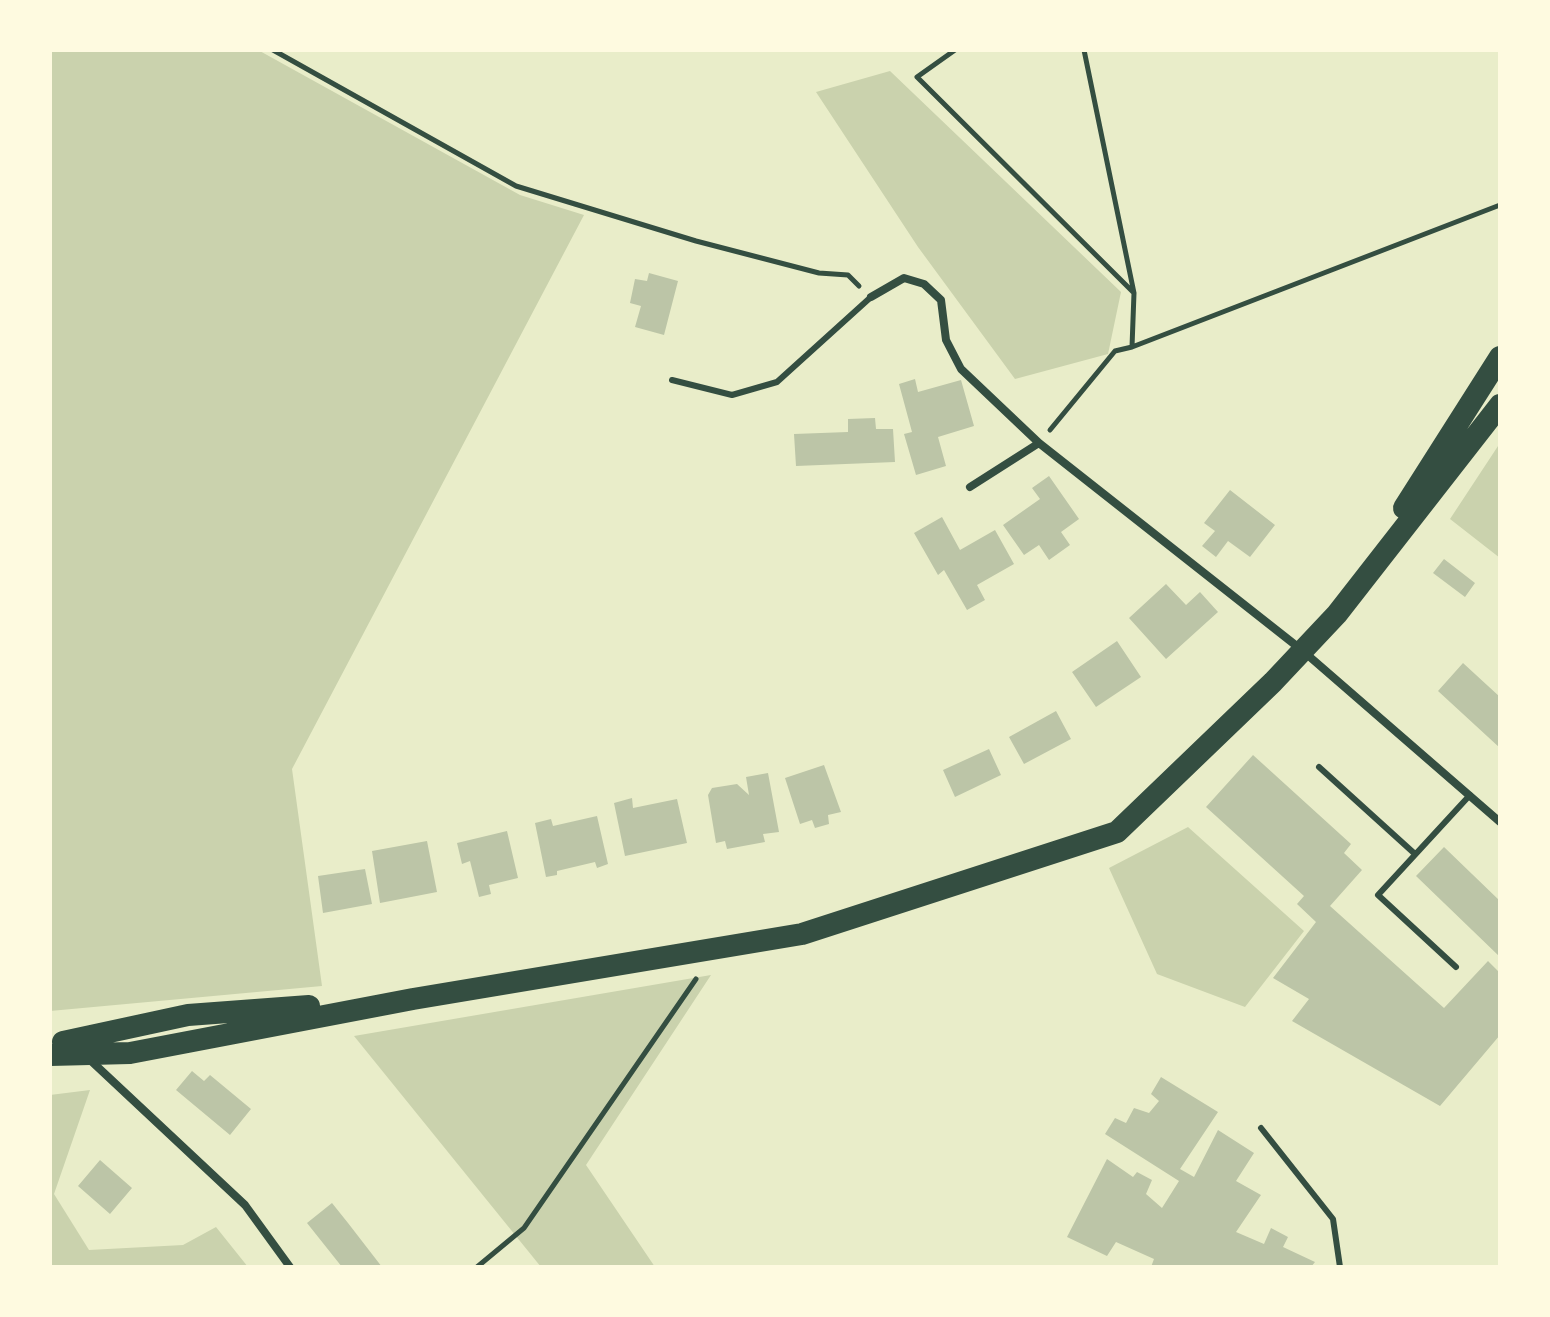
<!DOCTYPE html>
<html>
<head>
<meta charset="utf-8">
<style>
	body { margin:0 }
	#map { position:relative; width:1550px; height:1317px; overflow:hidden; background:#e9edc9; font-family:Cabin,sans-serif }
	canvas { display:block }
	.frame { position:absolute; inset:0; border:52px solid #fefae0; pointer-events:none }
</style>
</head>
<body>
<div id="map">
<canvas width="1550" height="1317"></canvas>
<div class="frame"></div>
</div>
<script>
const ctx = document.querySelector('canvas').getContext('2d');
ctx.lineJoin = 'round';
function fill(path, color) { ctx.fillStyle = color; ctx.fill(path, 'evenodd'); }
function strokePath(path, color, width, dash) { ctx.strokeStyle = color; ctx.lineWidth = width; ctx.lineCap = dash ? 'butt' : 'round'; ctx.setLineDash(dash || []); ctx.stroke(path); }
fill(new Path2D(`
	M50,50H258L520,195L584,215L292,769L322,986L50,1011Z
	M890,71L1121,292L1108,354L1015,379L918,247L816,92Z
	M1500,443V558L1450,519Z
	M1188,827L1304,931L1245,1007L1157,974L1109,868Z
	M711,975L586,1165L655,1267H541L354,1036Z
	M90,1090L54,1194L89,1250L183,1245L216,1227L248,1267H50V1095Z`), '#cad2ad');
fill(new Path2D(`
	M649,273L678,281L664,335L635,327L641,306L630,303L635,279L647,281Z
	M915,379L918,392L961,380L974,426L938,437L946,466L916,475L904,434L912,432L899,384Z
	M875,418L876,429H893L895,462L796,466L794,434L848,432V419Z
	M1049,476L1079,519L1061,532L1070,545L1049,560L1039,545L1024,555L1003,525L1040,499L1032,488Z
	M1230,490L1275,525L1250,557L1228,541L1216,557L1202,546L1215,531L1204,523Z
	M942,517L960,550L995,530L1014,564L977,585L985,600L967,610L944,570L938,575L914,533Z
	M1444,559L1475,583L1465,597L1433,573Z
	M1166,584L1186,605L1200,592L1218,612L1166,659L1129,618Z
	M1117,641L1141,677L1096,707L1072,672Z
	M1463,663L1500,697V748L1438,691Z
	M1056,711L1071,739L1024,764L1009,737Z
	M989,749L1001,775L955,797L943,770Z
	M1253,755L1351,844L1344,853L1362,870L1330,906L1417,984L1444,1008L1488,961L1500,973V1035L1440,1106L1292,1021L1309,999L1273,978L1316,922L1297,904L1304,896L1206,807Z
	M824,765L841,812L828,815L829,824L815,828L812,820L800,824L785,778Z
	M768,773L779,832L763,834L765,842L727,849L725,841L716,843L708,795L712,788L737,784L749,795L746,777Z
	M632,798L633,808L677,799L687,843L625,856L614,803Z
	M597,816L608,864L597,868L595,862L557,871V875L546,877L535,823L551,819L553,826Z
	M507,831L518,878L489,885L491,894L479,897L470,861L462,864L457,843Z
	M427,841L437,892L380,903L372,851Z
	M1444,847L1500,901V957L1416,876Z
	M365,869L372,904L323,913L318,876Z
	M192,1071L204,1081L210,1075L251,1109L230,1135L176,1090Z
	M1161,1077L1218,1112L1180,1169L1194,1177L1218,1130L1254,1153L1236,1181L1261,1195L1236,1232L1264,1244L1271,1228L1288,1237L1283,1247L1315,1262L1311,1267H1151L1154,1259L1116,1242L1107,1256L1067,1237L1107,1159L1133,1177L1137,1172L1152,1180L1146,1194L1162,1208L1179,1181L1105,1134L1115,1118L1126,1123L1134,1108L1149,1113L1159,1101L1151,1094Z
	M100,1160L132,1188L110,1214L78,1186Z
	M332,1203L348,1223L382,1267H342L307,1223Z`), '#bcc5a7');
strokePath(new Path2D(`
	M273,50L516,186L696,241L819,273L848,275L859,286
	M955,50L917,77L1134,293
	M1084,50L1134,293L1132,347
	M1050,430L1115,351L1132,347L1500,205
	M477,1267L524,1228L696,979`), '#344e41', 5);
strokePath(new Path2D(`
	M672,380L732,395L777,382L871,297
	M1319,767L1415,854
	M1456,967L1378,895L1470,795
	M1261,1128L1333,1219L1340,1267`), '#344e41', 6);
strokePath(new Path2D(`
	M871,297L904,278L924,284L941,300L946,340L961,369L1039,443L1303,651L1500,822
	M970,487L1039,443
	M88,1058L245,1205L290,1267`), '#344e41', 8);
strokePath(new Path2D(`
	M1404,508L1500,357
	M63,1042L188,1015L309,1006
	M50,1055L130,1053L413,999L802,934L1117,832L1273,682L1337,614L1500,405`), '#344e41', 22);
</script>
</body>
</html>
